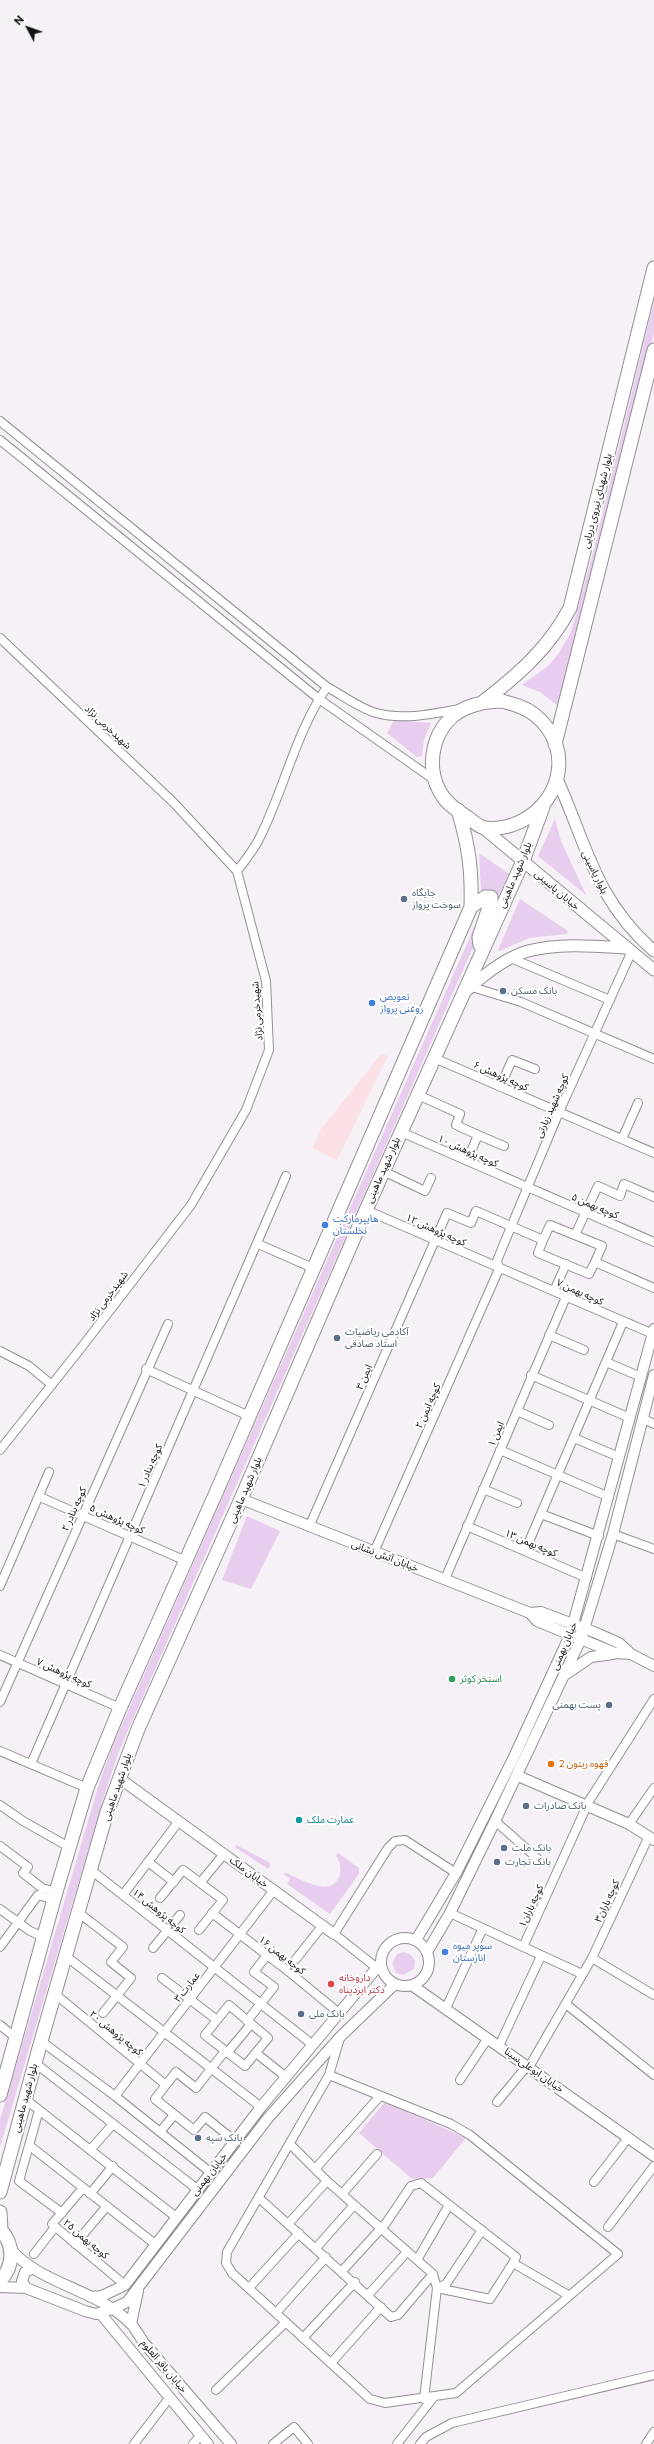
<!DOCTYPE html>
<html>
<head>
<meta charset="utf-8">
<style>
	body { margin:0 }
	#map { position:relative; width:654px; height:2444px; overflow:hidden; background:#f5f1f6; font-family:Commissioner,sans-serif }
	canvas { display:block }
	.north { position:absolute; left:8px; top:8px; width:40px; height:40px; -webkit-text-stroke:3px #fff; paint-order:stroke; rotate:311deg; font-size:11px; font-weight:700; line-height:16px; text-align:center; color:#131214 }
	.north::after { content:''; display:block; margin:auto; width:14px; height:18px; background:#131214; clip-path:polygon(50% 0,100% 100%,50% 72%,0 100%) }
</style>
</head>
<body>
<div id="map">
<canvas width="654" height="2444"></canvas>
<div class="north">N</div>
</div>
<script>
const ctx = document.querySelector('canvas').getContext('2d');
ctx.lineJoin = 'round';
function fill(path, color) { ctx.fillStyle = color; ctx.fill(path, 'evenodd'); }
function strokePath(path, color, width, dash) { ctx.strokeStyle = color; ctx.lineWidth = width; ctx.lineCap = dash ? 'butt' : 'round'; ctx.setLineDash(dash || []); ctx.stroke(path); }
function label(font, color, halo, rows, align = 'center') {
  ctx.font = font + ' Commissioner,"Noto Sans Arabic",sans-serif'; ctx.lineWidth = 4; ctx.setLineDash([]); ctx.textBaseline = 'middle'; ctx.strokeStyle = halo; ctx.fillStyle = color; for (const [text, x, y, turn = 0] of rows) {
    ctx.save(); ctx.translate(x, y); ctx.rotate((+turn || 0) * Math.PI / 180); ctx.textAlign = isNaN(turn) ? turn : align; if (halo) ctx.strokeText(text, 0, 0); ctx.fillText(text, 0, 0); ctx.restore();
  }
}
fill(new Path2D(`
	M381,1054L388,1056L337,1160L312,1148L322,1128Z`), '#fbe1e6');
fill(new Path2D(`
	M654,301V332L605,530L558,706L540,692L522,685L549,665L559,653L571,632L594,549Z
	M394,720L431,723L424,740L422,756L417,757L387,733Z
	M555,819L561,841L586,895L538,856Z
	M479,853L509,874L498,899L491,890L481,891Z
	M520,899L568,931L567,934L529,938L500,951L498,950Z
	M485,903L474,945L119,1751L106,1790L0,2147V2120L98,1787L112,1747Z
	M247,1516L280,1531L251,1589L222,1580Z
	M236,1845L269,1862L270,1866L268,1869L235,1847Z
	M338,1853L359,1868V1874L330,1914L287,1884L290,1879L284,1874L286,1873C302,1879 332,1900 340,1874C341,1868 340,1860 336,1856Z
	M404,1952L411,1955L415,1961L414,1969L403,1975L396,1973L392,1963L397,1954Z
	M385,2102L466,2138L433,2178L412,2179L359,2133Z`), '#e8cdef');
const minor = new Path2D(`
	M0,421L327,687C342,695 358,707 373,712C400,721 433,714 459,709
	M0,440L319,699L433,779
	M0,638L174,803L237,871L266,981L269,1050L246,1110L191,1205L81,1348L0,1450
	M237,871C244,862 252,852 258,841C284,791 295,733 327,687
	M513,959L610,1000
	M472,987L521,1002L654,1059
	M434,1058L654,1153
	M500,1087L512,1060L535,1069
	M418,1095L460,1114L456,1125L478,1135
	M401,1132L654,1242
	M622,1139L638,1103
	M467,1161L478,1135L504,1146
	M383,1171L425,1191L431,1178
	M366,1210L653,1334
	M575,1235L598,1186L620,1196L624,1184L654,1197
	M543,1240L538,1253L589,1274L595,1262
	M258,1244L313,1268
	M499,1269L497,1261L503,1246L559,1112L631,953
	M554,1291L566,1264
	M549,1335L584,1350
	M0,1351L29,1366L52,1385
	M606,1362L641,1377
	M146,1369L249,1416
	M531,1375L630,1418
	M517,1411L549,1425
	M642,1418L654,1424
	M574,1438L619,1457
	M500,1450L609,1497
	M483,1489L517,1503
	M40,1497L186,1561
	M541,1514L599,1536
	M467,1526L587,1578
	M309,1527L447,1213L471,1223L476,1211L543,1240L550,1225L602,1246L595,1262L654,1288
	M613,1534L654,1549
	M525,1551L623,1322
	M374,1552L499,1269
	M445,1579L566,1297
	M0,1586L49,1472
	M0,1655L120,1708
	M0,1702L168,1324
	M0,1751L87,1788
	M31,1764L286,1176
	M0,1805L23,1821L69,1847
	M495,1821L537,1858
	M629,1824L654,1788
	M0,1846L28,1867L23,1873L42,1888L56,1892
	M148,1862L174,1882
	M91,1870L313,2045
	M200,1883L224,1854
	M123,1895L179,1821
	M160,1898L183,1870L223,1900L199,1930
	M0,1909L30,1931L44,1937
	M79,1913L123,1947L111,1962L131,1978L103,2013
	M212,1913L288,1971L339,2013
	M450,1913L582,1974
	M0,1947L38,1895L54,1900
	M523,1947L589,1801L654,1699
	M153,1948L180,1915
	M67,1957L261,2107
	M592,1958L654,1995
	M296,1959L323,1925
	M377,1968L334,1934L388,1848L395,1841L405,1840L456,1873
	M162,1978L217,2020
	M55,1994L166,2085
	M566,2004L654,2075
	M229,2005L268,2038L245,2066L205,2035Z
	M446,2008L483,1928
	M247,2021L274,1987L254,1972L267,1955
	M0,2025L16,2038
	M41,2041L115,2096L210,2172
	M499,2046L541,1956
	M225,2051L196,2088L176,2072L155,2099L194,2130L205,2117L235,2141
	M227,2053L251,2024
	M256,2053L286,2077
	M35,2063L197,2189
	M529,2067L592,1958L649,1836
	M329,2075L451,2124L470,2135L618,2254L456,2393L385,2403L370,2399L232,2273L226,2263L227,2252L329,2075L340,2038
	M460,2080L488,2038
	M115,2096L274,1890
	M25,2099L176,2217
	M497,2102L527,2066
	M39,2110L19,2181L62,2213
	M160,2132L174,2115
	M290,2144L327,2181L433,2274L437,2288L424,2399
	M30,2146L155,2244
	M91,2149L113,2124
	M315,2169L380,2096
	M594,2182L628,2138
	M83,2188L52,2224L125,2285
	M90,2194L113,2166
	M342,2194L377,2154
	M259,2198L391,2317L398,2315L433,2274
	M289,2223L327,2181
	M608,2227L654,2166
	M75,2244L107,2206
	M316,2248L354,2205
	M34,2254L55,2227
	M417,2260L449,2205
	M342,2271L386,2223L411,2186L421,2183L516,2257L513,2263L568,2295
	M249,2288L299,2233
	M437,2288L490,2299L513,2263
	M437,2288L446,2284L482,2230
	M368,2295L407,2252
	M276,2313L326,2257
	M303,2338L355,2282
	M331,2363L381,2307
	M216,2390L286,2322
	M134,2444L170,2397
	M193,2444L201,2435
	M273,2444L294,2427L308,2444
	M397,2444L433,2398
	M420,2444L426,2437L452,2423L654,2375
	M646,2444L654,2432`);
const tertiary = new Path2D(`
	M241,1499L530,1613L537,1621L615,1653L631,1654
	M530,1613L541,1612L594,1632L619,1643L631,1654L654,1666
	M566,1674L591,1657L613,1654
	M518,1776L629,1824L654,1840
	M119,1778L334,1934
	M381 1962a24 24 0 1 1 48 0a24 24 0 1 1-48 0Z
	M416,1940L456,1873L513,1759L570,1635L654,1329
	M427,1952L450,1913L495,1821L581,1639L613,1534L654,1375
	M413,1986L654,2156
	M11,2250C44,2286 100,2290 132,2325C136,2330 140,2337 144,2343L231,2444
	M0,2287L26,2288L85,2311L96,2314L112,2309L127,2302L268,2118L340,2037L394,1985
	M26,2288L22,2281L25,2272L32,2269
	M91,2297L102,2296L125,2285L261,2107L380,1964
	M100,2313L208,2444
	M131,2324L138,2291`);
const secondary = new Path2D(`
	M557,779C587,845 595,900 654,951
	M482,827L654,970
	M464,993C480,978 506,957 528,951C559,943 593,946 625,948`);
const primary = new Path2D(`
	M502,701C513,704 525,707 535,715C577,749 560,809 512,825C504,828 490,830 482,827C477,825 471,820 467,817C458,811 447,804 442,795C423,767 433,722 466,708C478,703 489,701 502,701Z
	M483,702C519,674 549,648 570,608L654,268
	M555,744L654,350
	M471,907L485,897H491V901L479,937L480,945
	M0,2095L56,1892L87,1788L120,1708L215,1495L471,907C472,870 469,846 458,810
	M0,2192L41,2041L107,1812L138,1729L241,1499L366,1210L523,861L543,807
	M0,2212L1,2230
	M0,2229C15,2245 14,2266 0,2281`);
strokePath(minor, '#938f94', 10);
strokePath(tertiary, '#938f94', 12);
strokePath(secondary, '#938f94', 13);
strokePath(primary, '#938f94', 15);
strokePath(minor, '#fff', 8);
strokePath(tertiary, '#fff', 10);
strokePath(secondary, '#fff', 11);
strokePath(primary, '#fff', 13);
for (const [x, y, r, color] of [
	[404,899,4,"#5c6f8a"],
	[503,991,4,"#5c6f8a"],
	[372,1003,4,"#3f7fe0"],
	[325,1225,4,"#3f7fe0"],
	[337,1338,4,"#5c6f8a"],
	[452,1679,4,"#2e9e5b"],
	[609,1705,4,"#5c6f8a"],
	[551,1764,4,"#e8710a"],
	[526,1806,4,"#5c6f8a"],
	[299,1820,4,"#0f9aa8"],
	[504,1848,4,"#5c6f8a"],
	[497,1862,4,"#5c6f8a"],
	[445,1952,4,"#3f7fe0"],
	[331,1984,4,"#e0444e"],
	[301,2014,4,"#5c6f8a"],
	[198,2138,4,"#5c6f8a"]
]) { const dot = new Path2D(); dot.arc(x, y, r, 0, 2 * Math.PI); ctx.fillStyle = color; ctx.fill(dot); strokePath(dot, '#fff', 1.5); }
label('10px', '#131214', '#fff', [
	["بلوار شهدای نیروی دریایی",597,501,-76],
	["شهیدخرمی نژاد",108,727,43],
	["بلوار یاسینی",595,872,64],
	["بلوار شهید ماهینی",515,875,-67],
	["خیابان یاسینی",557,890,40],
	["شهیدخرمی نژاد",257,1011,-94],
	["کوچه پژوهش ۶",501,1076,24],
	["کوچه شهید زیارتی",552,1106,-66],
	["کوچه پژوهش ۱۰",468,1151,24],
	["بلوار شهید ماهینی",383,1170,-66],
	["کوچه بهمن ۵",595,1206,23],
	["کوچه پژوهش ۱۲",436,1230,24],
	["کوچه بهمن ۷",580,1292,24],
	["شهیدخرمی نژاد",108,1296,-53],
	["ایمن ۳",364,1377,-67],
	["کوچه ایمن ۲",428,1406,-66],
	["ایمن ۱",496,1434,-67],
	["کوچه بنادر ۱",150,1466,-66],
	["بلوار شهید ماهینی",245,1490,-67],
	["کوچه بنادر ۲",74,1509,-66],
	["کوچه پژوهش ۵",117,1519,24],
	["کوچه بهمن ۱۳",531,1543,23],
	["خیابان آتش نشانی",385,1556,21],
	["خیابان بهمنی",564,1646,-67],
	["کوچه پژوهش ۷",64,1673,24],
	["بلوار شهید ماهینی",117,1787,-71],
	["خیابان ملک",249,1872,36],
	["کوچه باران۳",607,1901,-65],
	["کوچه باران۱",531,1906,-65],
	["کوچه پژوهش ۱۴",159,1911,39],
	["کوچه بهمن ۱۶",282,1955,38],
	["عمارت ۳",187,1987,-52],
	["کوچه پژوهش ۲۰",116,2033,39],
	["خیابان ابوعلی‌سینا",534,2070,35],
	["بلوار شهید ماهینی",25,2098,-75],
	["خیابان بهمنی",209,2174,-52],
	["کوچه بهمن ۲۵",86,2239,40],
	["خیابان باقر العلوم",164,2366,50]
]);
label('10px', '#4e5e75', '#fff', [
	["جایگاه",412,893],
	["سوخت پرواز",412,905],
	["بانک مسکن",511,991],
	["آکادمی ریاضیات",345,1332],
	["استاد صادقی",345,1344],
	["پست بهمنی",601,1705,"right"],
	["بانک صادرات",534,1806],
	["بانک ملت",512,1848],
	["بانک تجارت",505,1862],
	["بانک ملی",309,2014],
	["بانک سپه",206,2138]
], 'left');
label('10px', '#366cbe', '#fff', [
	["تعویض",380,997],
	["روغنی پرواز",380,1009],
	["هایپرمارکت",333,1219],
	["نخلستان",333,1231],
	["سوپر میوه",453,1946],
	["انارستان",453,1958]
], 'left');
label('10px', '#27864d', '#fff', [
	["استخر کوثر",460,1679]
], 'left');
label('10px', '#c56008', '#fff', [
	["قهوه ریتون 2",559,1764]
], 'left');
label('10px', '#0d838f', '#fff', [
	["عمارت ملک",307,1820]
], 'left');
label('10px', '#be3a42', '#fff', [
	["داروخانه",339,1978],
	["دکتر ایزدپناه",339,1990]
], 'left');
</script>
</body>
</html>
